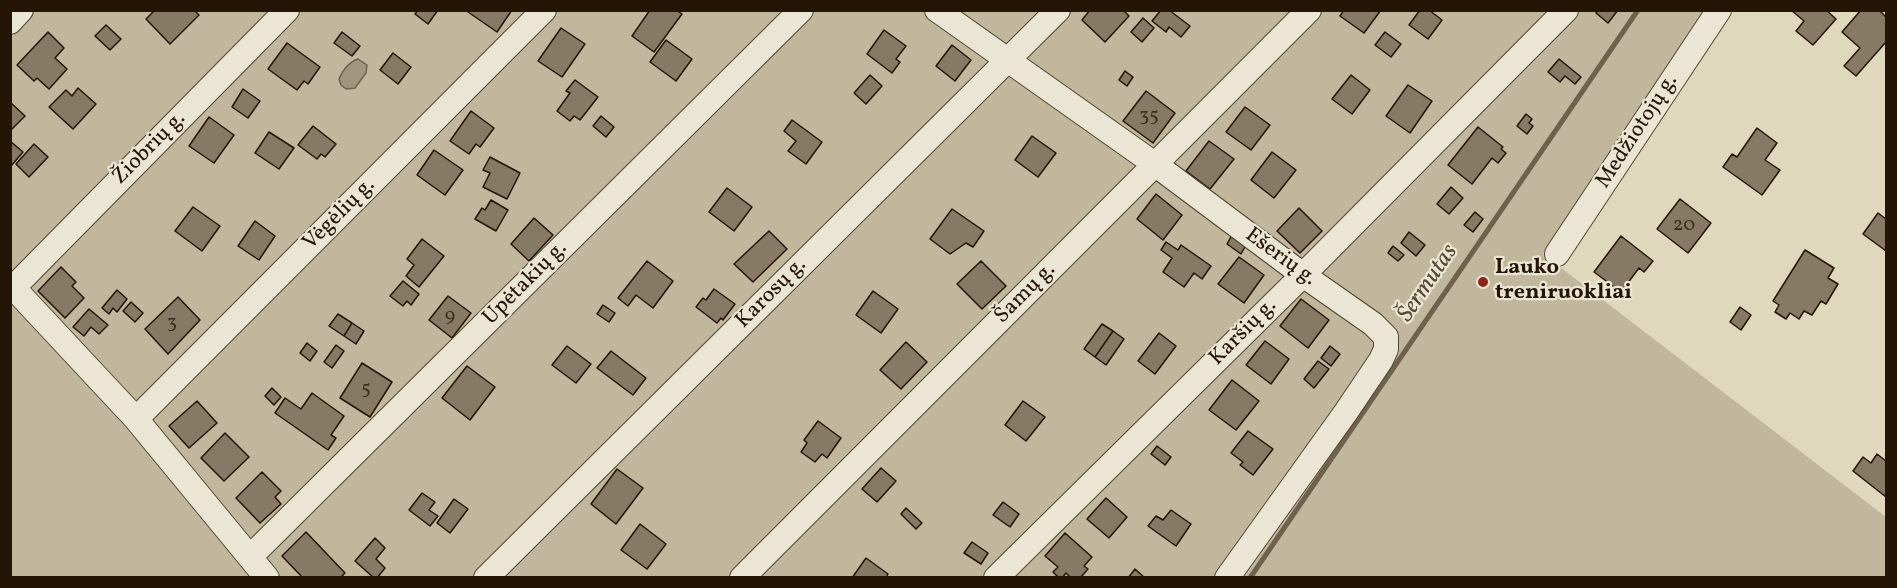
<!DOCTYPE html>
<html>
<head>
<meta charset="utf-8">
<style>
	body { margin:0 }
	#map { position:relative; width:1897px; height:588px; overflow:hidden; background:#e0d8bc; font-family:Vollkorn,serif }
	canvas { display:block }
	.frame { position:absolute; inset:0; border:12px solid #241504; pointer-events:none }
</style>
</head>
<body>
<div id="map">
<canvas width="1897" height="588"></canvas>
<div class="frame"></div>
</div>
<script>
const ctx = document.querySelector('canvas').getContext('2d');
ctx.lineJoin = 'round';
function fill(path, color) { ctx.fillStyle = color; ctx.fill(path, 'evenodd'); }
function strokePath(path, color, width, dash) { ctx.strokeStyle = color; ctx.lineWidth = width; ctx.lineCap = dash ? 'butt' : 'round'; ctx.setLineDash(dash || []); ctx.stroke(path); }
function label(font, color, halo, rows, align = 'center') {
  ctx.font = font + ' Vollkorn,serif'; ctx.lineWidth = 4.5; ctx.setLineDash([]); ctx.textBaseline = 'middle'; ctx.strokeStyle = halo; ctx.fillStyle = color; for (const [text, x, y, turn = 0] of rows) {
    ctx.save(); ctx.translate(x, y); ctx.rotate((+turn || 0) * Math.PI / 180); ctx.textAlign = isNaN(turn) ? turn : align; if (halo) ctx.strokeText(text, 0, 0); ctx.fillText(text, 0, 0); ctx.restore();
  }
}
fill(new Path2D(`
	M10,11H1705L1543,254L1886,517V577H11Z`), '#c0b79d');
const water = new Path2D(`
	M358,59L367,65L366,73L355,88L346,89L341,85L339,79C342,71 349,62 358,59Z`);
fill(water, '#a0967d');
strokePath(water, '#6e624d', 1.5);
strokePath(new Path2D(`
	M1250,578L1638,10`), '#6e624d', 5);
const building = new Path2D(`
	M155,10H194L199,15L170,44L146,19Z
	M418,10H438L428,24L415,14Z
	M469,10H512L497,32L468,12Z
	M650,10H676L682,14L654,52L632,36Z
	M1090,10H1123L1129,16L1105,42L1082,20Z
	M1161,10H1169L1190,26L1181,37L1169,27L1166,32L1152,21Z
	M1344,10H1381L1364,33L1340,16Z
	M1420,10H1429L1442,20L1428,39L1409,25Z
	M1598,10H1618L1608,23L1596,13Z
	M1791,10H1826L1836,19L1813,45L1796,31L1804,21Z
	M1861,10H1879L1886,17V42L1856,76L1844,66L1860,48L1842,32Z
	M1143,18L1154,28L1142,42L1131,32Z
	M106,25L121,39L110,50L95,36Z
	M561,28L585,44L562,77L538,61Z
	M884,30L906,46L896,59L900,62L892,73L867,54Z
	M48,32L64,48L55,58L67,69L49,89L37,78L34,81L17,65Z
	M342,32L360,46L352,56L334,43Z
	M1385,32L1401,44L1391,57L1375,45Z
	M666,40L692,59L676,81L650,62Z
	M287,43L320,67L308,84L304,81L297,90L268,69Z
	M952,45L971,60L955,81L936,66Z
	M393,53L411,67L398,84L380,70Z
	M1559,59L1581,77L1575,84L1565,76L1560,82L1548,72Z
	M1125,71L1133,77L1127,86L1119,80Z
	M870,75L882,86L866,104L854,93Z
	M1351,75L1370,90L1352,114L1332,99Z
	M575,80L598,97L580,120L574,116L570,121L557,111L570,93L566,91Z
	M1408,85L1432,101L1410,133L1386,116Z
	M78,88L96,104L73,129L49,107L66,90L72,96Z
	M243,89L260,101L248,118L232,107Z
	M1146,91L1175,113L1153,143L1123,121Z
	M10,102L25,116L10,131Z
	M1245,107L1270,125L1251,150L1226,132Z
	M471,111L494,128L480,147L476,144L469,154L450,141Z
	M1526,114L1532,119L1529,123L1533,126L1527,134L1517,126Z
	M601,116L614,127L606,137L593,126Z
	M209,117L234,135L214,163L189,146Z
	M792,120L822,142L806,164L788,151L796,141L784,131Z
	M313,126L336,144L325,157L321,154L317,159L298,145Z
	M1478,127L1503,147L1501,149L1506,153L1498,163L1492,158L1472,184L1448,165Z
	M1757,128L1777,143L1765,160L1780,170L1762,195L1723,167L1732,154L1737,157Z
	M269,132L294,148L279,169L255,153Z
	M1032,136L1056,153L1038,177L1015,160Z
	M10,141L23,152L11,166H10Z
	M1209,141L1234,159L1210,189L1186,171Z
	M34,144L48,157L29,177L16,164Z
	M434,150L463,170L445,195L417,175Z
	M1272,152L1296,170L1274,198L1251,180Z
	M490,157L520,173L507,199L483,187L490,173L483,170Z
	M1451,187L1463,198L1449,214L1437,204Z
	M727,188L752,207L734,231L709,212Z
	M1156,194L1182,215L1163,240L1137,219Z
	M1680,199L1711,223L1688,253L1657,229Z
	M491,200L508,210L496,231L475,219L482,208L485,210Z
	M193,207L220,226L202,251L175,231Z
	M1299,208L1322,231L1300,253L1277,231Z
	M952,209L984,231L973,247L966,243L950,254L930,239Z
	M1475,212L1483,219L1473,232L1464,225Z
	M1878,213L1886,219V251L1863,234Z
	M534,218L553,235L529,261L511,244Z
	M255,221L275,236L259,260L238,246Z
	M769,231L787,249L753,282L734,264Z
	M1409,232L1425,245L1416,256L1401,243Z
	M1232,235L1246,245L1241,254L1227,244Z
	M1621,236L1653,261L1644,272L1639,268L1621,292L1594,272Z
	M422,239L444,256L419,287L406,276L414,265L407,259Z
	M1166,242L1178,250L1181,245L1211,266L1202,279L1194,273L1184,287L1163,272L1172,258L1161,250Z
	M1393,246L1404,255L1398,261L1388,253Z
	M1805,250L1834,268L1828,278L1838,284L1826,304L1821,301L1812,315L1804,311L1799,319L1790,313L1786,319L1775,312L1779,305L1773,301Z
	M1239,257L1264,275L1244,303L1218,284Z
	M647,261L673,281L653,308L636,295L628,306L618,298Z
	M981,261L1006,286L982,309L957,284Z
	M61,267L76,282L72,286L84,298L65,318L38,291Z
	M403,281L419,294L411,305L407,301L403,306L390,296Z
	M714,289L735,304L723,320L721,318L717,323L696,307L703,298L706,300Z
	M117,290L127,299L117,312L113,308L109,314L102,308Z
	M873,291L898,309L881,333L856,315Z
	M448,296L471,313L452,338L429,320Z
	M178,297L200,320L168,354L145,329Z
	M1301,299L1329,320L1308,348L1280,326Z
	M131,302L143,313L135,322L123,311Z
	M603,305L615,313L609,322L597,314Z
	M1740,307L1751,315L1741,330L1730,322Z
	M89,309L108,325L99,334L91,327L84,336L73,327Z
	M338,314L352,323L344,336L329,326Z
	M352,323L364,331L356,344L344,336Z
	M1102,324L1113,331L1095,357L1084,349Z
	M1113,331L1124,339L1106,365L1095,357Z
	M1159,333L1176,346L1155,374L1138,361Z
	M1265,341L1289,359L1271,384L1246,365Z
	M906,342L927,362L901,389L880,370Z
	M307,343L317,351L310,361L300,353Z
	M336,345L344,351L332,368L324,362Z
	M567,346L591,364L576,383L552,365Z
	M1330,346L1340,354L1331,366L1321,358Z
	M611,351L646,378L633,395L597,368Z
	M1318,361L1329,369L1314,388L1304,379Z
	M362,363L392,382L370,417L340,398Z
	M467,366L495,387L470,420L442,398Z
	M1232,380L1259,401L1236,430L1209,410Z
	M272,388L281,397L274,405L265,396Z
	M312,393L344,416L331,435L336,438L328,450L275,413L285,398L301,409Z
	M197,401L217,423L189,448L169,426Z
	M1023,401L1045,417L1026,441L1005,425Z
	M818,421L841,438L827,458L822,454L815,462L801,452L807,443L804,440Z
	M1248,431L1273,449L1253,475L1240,465L1243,462L1231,453Z
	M225,433L249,457L224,481L201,458Z
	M1157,446L1171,457L1165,465L1151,454Z
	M1877,454L1886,461V497L1853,471L1863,457L1871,463Z
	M881,468L896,481L877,502L862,489Z
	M617,469L643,488L616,524L591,504Z
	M262,472L281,491L275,497L281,504L260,523L236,498Z
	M422,493L435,502L429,510L438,516L430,526L409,510Z
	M1106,498L1127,517L1109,538L1087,519Z
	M454,499L468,509L450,533L437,523Z
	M1003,502L1019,514L1010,527L993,515Z
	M906,508L922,523L916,529L901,514Z
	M1171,510L1191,524L1176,546L1148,526L1156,516L1163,520Z
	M640,524L666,544L647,569L621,550Z
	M306,532L345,573L340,578H303L282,556Z
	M1065,533L1092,557L1084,566L1088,569L1080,578H1071L1066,573L1062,578H1059L1053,572L1058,567L1045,556Z
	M375,538L385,548L376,559L385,568L377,578H374L355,561Z
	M972,542L988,553L981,564L964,553Z
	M866,558L888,574L886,578H852Z
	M1135,569L1145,578H1128Z`);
fill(building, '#867a64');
strokePath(building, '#241504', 1.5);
const minor = new Path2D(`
	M937,10L1156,165L1303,275L1373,324L1386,337V349L1381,360L1346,412L1227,578
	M10,22L21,10
	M1557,254L1719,10
	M10,284L136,419L267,578
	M14,287L287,10
	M136,419L544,10
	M250,557L801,10
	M486,578L1058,10
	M742,578L1309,10
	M996,578L1303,275L1566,10`);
strokePath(minor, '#534632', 26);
strokePath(minor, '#ebe6d3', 24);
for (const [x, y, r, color] of [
	[1483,282,6,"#8f2418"]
]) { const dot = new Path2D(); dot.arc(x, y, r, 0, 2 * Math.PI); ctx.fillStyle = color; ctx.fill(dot); strokePath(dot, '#ebe6d3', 2); }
label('20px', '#3c2e1c', null, [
	["35",1149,117],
	["20",1684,226],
	["9",450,317],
	["3",172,324],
	["5",366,390]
]);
label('22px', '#241504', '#ebe6d3', [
	["Medžiotojų g.",1638,132,-57],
	["Žiobrių g.",150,149,-45],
	["Vėgėlių g.",340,215,-45],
	["Ešerių g.",1280,258,36],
	["Upėtakių g.",526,284,-45],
	["Karosų g.",772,294,-45],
	["Šamų g.",1026,294,-45],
	["Karšių g.",1244,333,-45]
]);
label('bold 22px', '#241504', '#ebe6d3', [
	["Lauko",1495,269],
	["treniruokliai",1495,294]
], 'left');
label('italic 24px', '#564934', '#ebe6d3', [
	["Šermutas",1429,284,-56]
]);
</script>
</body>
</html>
